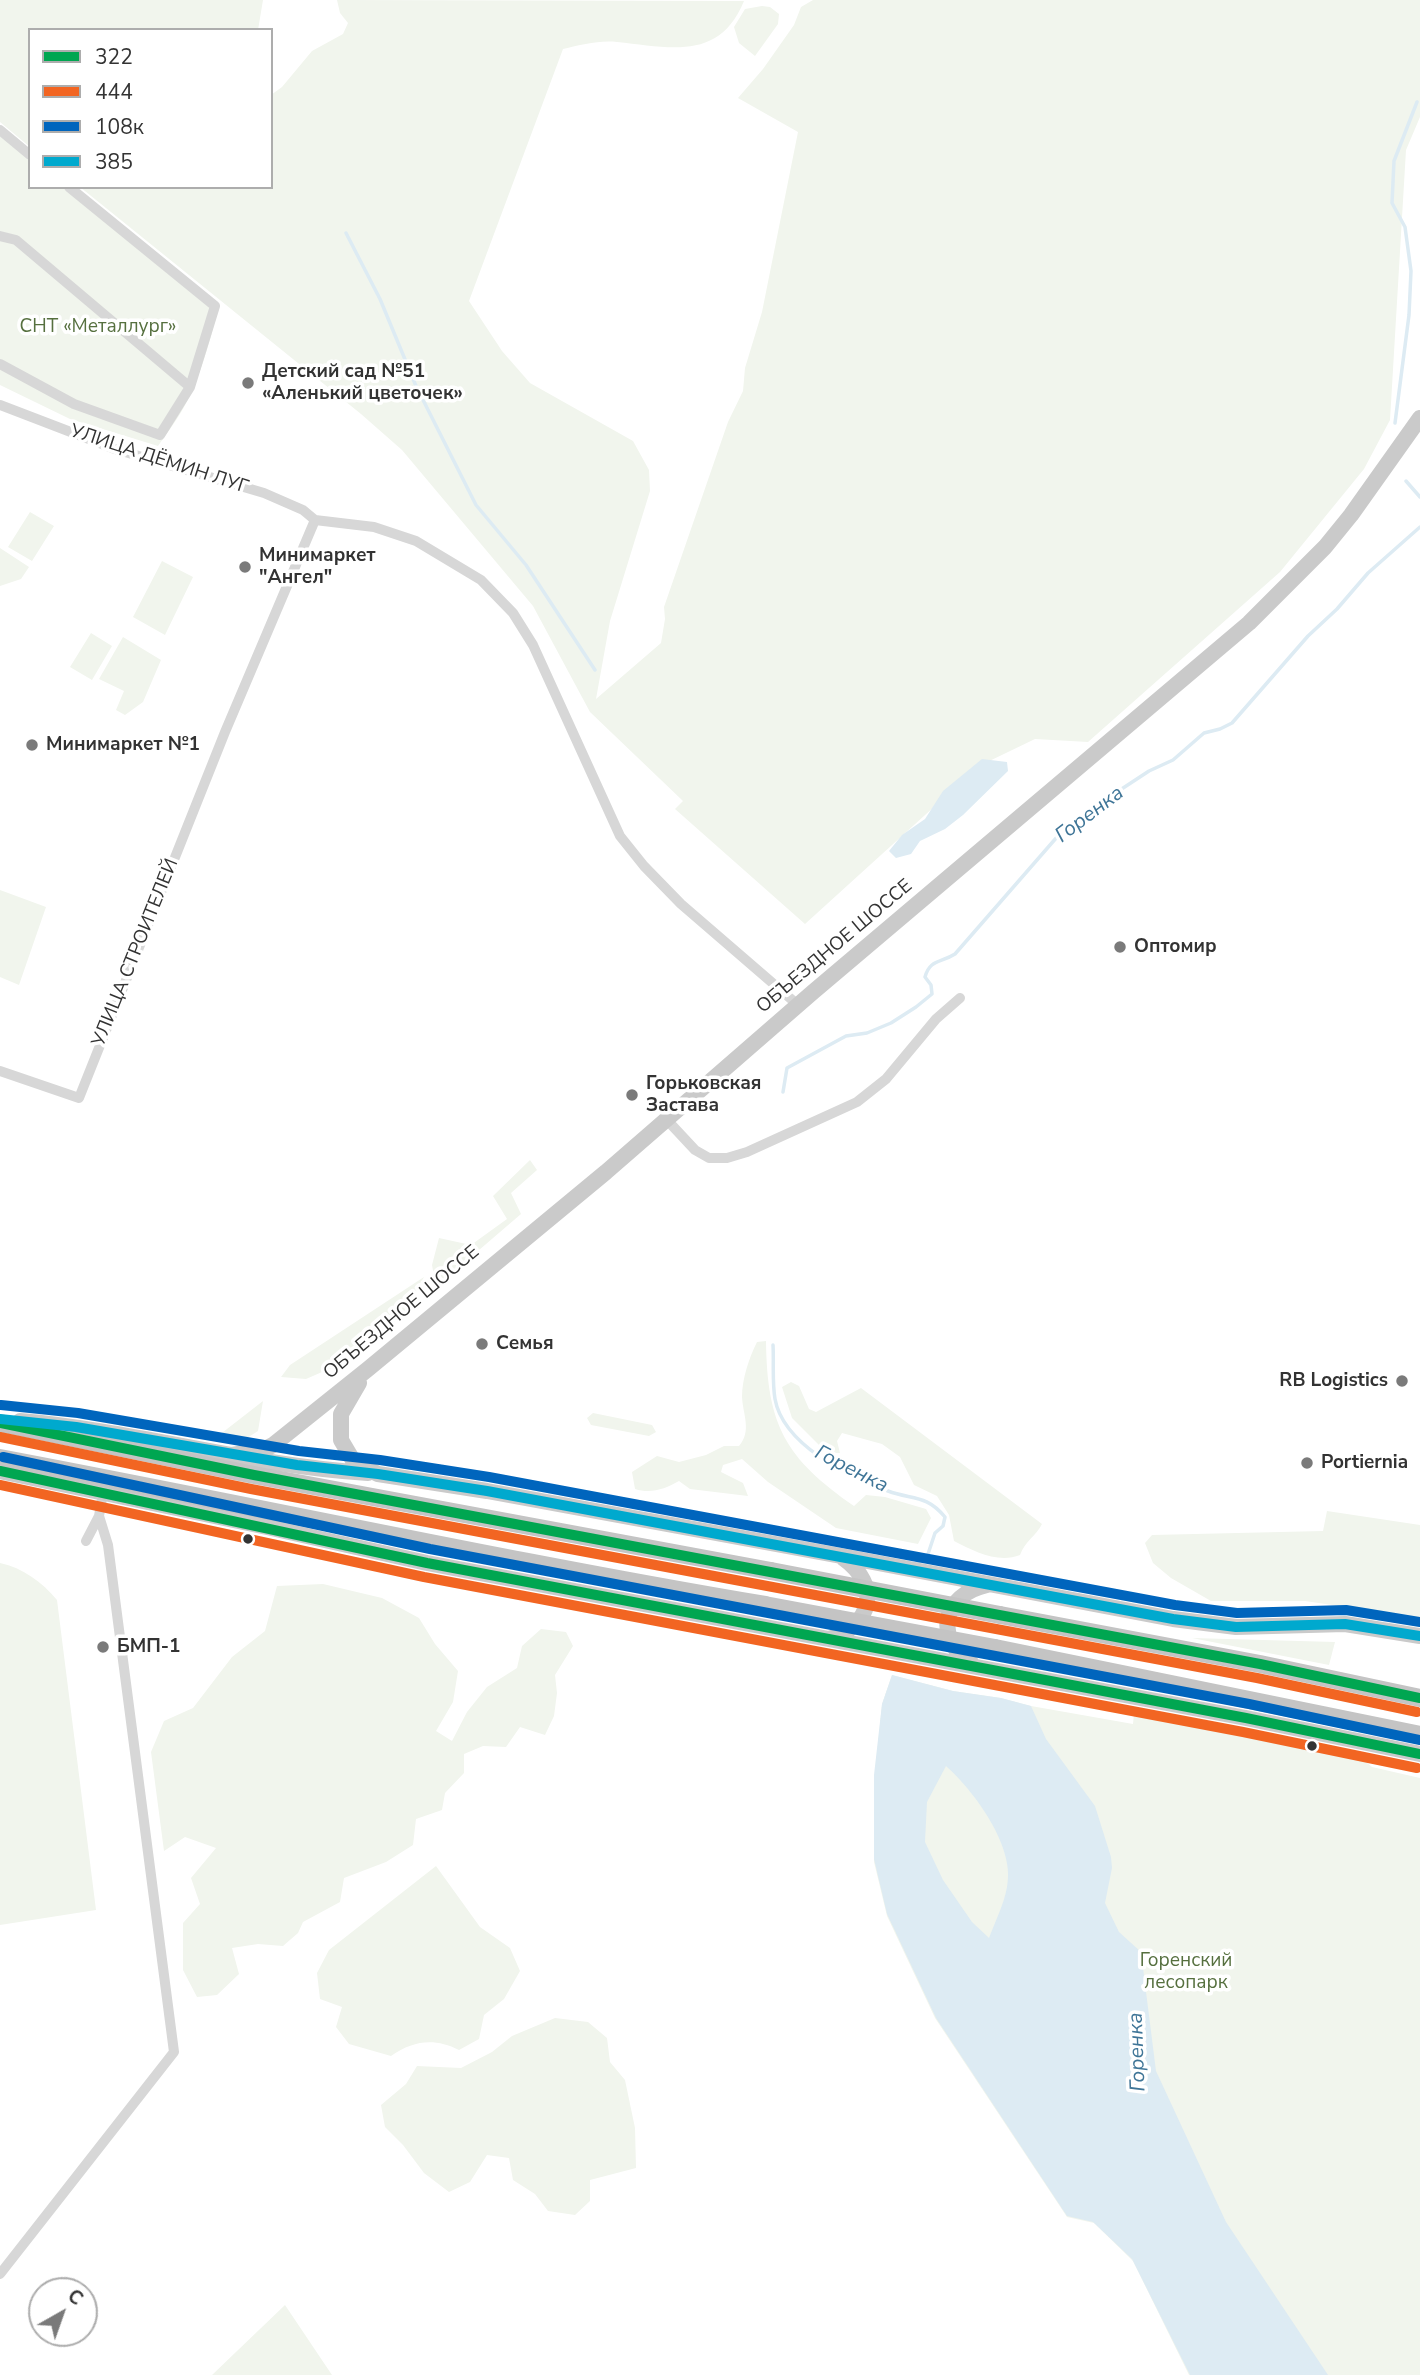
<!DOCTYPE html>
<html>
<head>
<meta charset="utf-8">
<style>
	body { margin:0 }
	#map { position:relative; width:1420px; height:2375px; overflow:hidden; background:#fff; font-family:"Nunito Sans",sans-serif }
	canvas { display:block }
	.legend { position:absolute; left:28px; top:28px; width:245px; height:161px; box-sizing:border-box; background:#fff; border:2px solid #adadad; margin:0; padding:9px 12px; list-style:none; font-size:21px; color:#333 }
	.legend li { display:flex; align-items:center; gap:14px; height:35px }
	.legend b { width:35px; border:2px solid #adadad }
	.north { position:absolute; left:28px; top:2277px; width:70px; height:70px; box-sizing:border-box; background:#fff; border:2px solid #adadad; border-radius:50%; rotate:40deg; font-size:19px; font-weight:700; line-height:28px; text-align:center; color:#333 }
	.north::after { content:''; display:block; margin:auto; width:24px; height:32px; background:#7a7a7a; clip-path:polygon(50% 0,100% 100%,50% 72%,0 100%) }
</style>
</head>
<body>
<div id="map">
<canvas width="1420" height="2375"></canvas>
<ul class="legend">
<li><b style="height:9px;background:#00a651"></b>322</li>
<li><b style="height:9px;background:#f26522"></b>444</li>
<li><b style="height:9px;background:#0065bd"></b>108к</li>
<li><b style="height:9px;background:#00a9ce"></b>385</li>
</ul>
<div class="north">С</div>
</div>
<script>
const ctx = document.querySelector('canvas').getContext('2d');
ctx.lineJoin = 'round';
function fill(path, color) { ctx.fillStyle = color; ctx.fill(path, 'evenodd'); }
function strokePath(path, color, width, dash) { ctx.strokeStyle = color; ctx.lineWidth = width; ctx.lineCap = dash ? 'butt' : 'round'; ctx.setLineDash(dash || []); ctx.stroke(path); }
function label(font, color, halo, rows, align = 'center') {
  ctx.font = font + ' "Nunito Sans",sans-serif'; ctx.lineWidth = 7; ctx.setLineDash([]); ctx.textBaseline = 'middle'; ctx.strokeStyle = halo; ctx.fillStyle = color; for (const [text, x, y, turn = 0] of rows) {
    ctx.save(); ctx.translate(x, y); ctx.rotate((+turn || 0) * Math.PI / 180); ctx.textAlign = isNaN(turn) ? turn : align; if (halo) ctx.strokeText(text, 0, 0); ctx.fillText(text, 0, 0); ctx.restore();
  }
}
fill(new Path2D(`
	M0,0H263L258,30H30V147L0,122Z
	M337,0L744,1C719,62 669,47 617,42C599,40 581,45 563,49L469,301L502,351L530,383L633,441L649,470L650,491L610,621L596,699L661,643L665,619L664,607L728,422L743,391L745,368L762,312L798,132L738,98L763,69L794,25L801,7L813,0H1420V117L1406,150L1390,420L1364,469L1280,572L1088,742L1035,739L979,766L805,924L675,809L683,801L590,712L533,606L402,450L361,414L80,187H271V95L282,87L312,51L343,34L348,23L340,13Z
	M762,6L770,7L779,14L778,24L755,56L739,43L734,27L745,9Z
	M0,125L30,149V187H76L218,309C210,342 198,385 180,414C173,425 165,436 158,446L70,419L0,385Z
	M30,512L54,526L32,561L8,547Z
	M0,548L29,567L21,579L0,586Z
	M162,561L193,577L165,635L133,617Z
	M91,633L112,646L92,680L70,667Z
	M123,637L161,660L143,702L125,715L116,710L124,691L99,679Z
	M0,890L46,907L19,985L0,977Z
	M530,1160L537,1170L511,1193L521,1214L436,1287L432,1265L439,1238L471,1245L507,1219L493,1196Z
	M424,1277L404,1314L345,1362L306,1379L281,1377L290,1365Z
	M766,1341C767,1425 785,1458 854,1506L866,1495L885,1497L926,1509L931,1518L918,1544L836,1528L768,1482L742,1459L723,1465L721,1472L743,1483L748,1496L690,1489L679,1481C665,1489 651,1494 635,1489L632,1472L657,1456L679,1462L706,1455L724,1446H739C752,1431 743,1415 742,1397C742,1379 749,1358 757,1342Z
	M791,1382L799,1386L809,1409L816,1412L861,1388L1042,1524C1036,1536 1025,1541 1020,1555C998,1564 974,1551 954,1541L949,1515L937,1496L914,1485L900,1457L882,1444L842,1433L837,1441L840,1453H827L792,1418L782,1387Z
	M263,1401L258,1431L247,1438L218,1436Z
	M593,1413L652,1425L656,1432L649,1436L591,1425L587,1418Z
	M1327,1511L1420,1525V1618L1305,1601H1211L1171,1578L1153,1563L1145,1543L1152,1535L1323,1531Z
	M0,1563C23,1568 42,1582 57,1600L96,1910L0,1925Z
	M323,1584L382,1598L419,1618L435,1644L458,1671L453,1702L436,1731L452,1741L467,1712L487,1687L517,1668L522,1646L541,1629L566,1632L573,1646L555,1675L557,1693L554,1716L545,1735L520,1727L506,1747L483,1746L464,1754V1773L445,1793L442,1810L416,1819L413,1845L386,1862L344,1878L340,1902L303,1922L298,1933L283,1946L258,1944L232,1948L239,1974L217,1995L197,1997L183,1970V1923L200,1904L191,1878L216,1848L185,1837L164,1851L151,1752L164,1721L193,1708L232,1657L265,1631L277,1586Z
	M1192,1638L1335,1642L1329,1665Z
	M892,1675L953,1691L1001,1698L1031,1706L1133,1724L1134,1713L1364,1760L1372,1767L1420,1778V2375H1189L1133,2261L1094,2223L1067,2217L935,2018L887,1916L874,1862L875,1776L882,1704Z
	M436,1866L480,1927L510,1948L520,1971L504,1999L484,2015L479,2039L459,2050C435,2038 414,2040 391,2056L349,2044L336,2027L342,2007L320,1999L317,1973L329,1950Z
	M555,2018L588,2022L607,2038L610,2062L625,2080L635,2128L636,2168L590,2180V2201L575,2215L548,2211L535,2194L513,2180L509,2158L487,2155L470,2182L449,2192L424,2173L403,2145L385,2127L381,2105L406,2084L417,2066L461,2068L492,2052L512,2036Z
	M285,2305L332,2375H212Z`), '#f1f5ed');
fill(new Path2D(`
	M982,759L1007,762L1008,771L963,815L945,829L920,841L911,854L896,858L889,851L902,835L925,819L943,791Z
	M892,1675L953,1691L1001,1698L1031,1706L1046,1739L1095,1806L1111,1857L1112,1868L1105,1903L1119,1932L1141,1952L1156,2071L1226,2222L1328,2375H1190L1132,2259L1093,2222L1067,2216L936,2018L887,1914L874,1859V1775L882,1704ZM946,1766C974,1791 1016,1847 1007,1887C1004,1904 995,1922 989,1938L972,1922L943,1880L925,1842L927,1802Z`), '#ddebf3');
strokePath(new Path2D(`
	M346,233L380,299L416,386L476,505L526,565L595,670
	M1395,423L1409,315L1411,271L1405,227L1392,203L1394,161L1417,102
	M1406,481L1420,497
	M783,1092L787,1068L846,1036L867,1033L891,1023L916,1007L932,994L931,985L925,977C930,959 941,963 955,954L1064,829L1081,826L1092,819L1114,794L1149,771L1173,760L1204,733L1220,729L1232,723L1308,636L1337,609L1368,573L1420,527
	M773,1345C774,1362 772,1382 775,1399C783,1444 848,1477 888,1491C912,1500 926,1494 945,1517L943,1526L935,1533L927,1557L916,1563`), '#ddebf3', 3.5);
strokePath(new Path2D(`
	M0,130L30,155
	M0,236L16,240L190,387L215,306L69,187
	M0,364L74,404L160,435L190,387
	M0,405L115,449L264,493L303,510L315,520
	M315,520L374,527L416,541L481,580L513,613L533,645L620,836L644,866L681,904L798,1005
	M0,1071L79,1098L225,732L315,520
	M667,1120L695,1150L709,1158H727L747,1152L857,1102L886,1079L936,1019L960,998
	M86,1541L99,1516L103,1493
	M0,2274L174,2052L108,1545L99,1516`), '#d7d7d7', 10);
strokePath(new Path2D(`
	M359,1383L341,1414V1440L354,1462L378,1474L487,1491L841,1556L1173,1619L1236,1627L1345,1624L1420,1636
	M20,1421C137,1431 251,1466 368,1473
	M232,1455L263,1450L273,1445L368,1369L606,1172L813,992L1249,623L1325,547L1351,515L1420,418
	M0,1471L267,1527L427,1563L1246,1718L1420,1754
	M829,1639C873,1625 881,1585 843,1558
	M972,1664C933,1638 942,1595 987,1585`), '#cacaca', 16);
strokePath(new Path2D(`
	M0,1423L254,1475L771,1571
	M0,1458C255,1506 509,1562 765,1605
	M1000,1615L1260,1664L1420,1698
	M995,1648L1420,1735`), '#c4c4c4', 18);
strokePath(new Path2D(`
	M771,1571L1000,1615
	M765,1605L995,1648`), '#c4c4c4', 18);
strokePath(new Path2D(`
	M0,1423L254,1475L1260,1664L1420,1698
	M0,1471L427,1563L1246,1718L1420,1754`), '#00a651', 10);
strokePath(new Path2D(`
	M0,1437L251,1489L1257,1678L1417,1712
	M0,1485L424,1577L1243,1732L1417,1768`), '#f26522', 10);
strokePath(new Path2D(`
	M1,1405L78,1413L299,1451L380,1460L489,1477L1175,1605L1237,1613L1346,1610L1420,1622
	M3,1457L430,1549L1249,1704L1420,1740`), '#0065bd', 10);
strokePath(new Path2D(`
	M0,1419L76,1427L297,1465L378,1474L487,1491L1173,1619L1236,1627L1345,1624L1420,1636`), '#00a9ce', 10);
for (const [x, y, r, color] of [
	[248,383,7,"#7a7a7a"],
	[245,567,7,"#7a7a7a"],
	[32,745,7,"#7a7a7a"],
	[1120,947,7,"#7a7a7a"],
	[632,1095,7,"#7a7a7a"],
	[482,1344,7,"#7a7a7a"],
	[1402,1381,7,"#7a7a7a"],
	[1307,1463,7,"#7a7a7a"],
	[248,1539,6,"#333"],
	[103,1647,7,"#7a7a7a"],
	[1312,1746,6,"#333"]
]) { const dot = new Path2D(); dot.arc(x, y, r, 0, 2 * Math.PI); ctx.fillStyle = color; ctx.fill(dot); strokePath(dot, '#fff', 2.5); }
label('19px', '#56703f', '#fff', [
	["СНТ «Металлург»",98,327],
	["Горенский",1186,1961],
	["лесопарк",1186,1983]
]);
label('bold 19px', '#333', '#fff', [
	["Детский сад №51",262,372],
	["«Аленький цветочек»",262,394],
	["Минимаркет",259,556],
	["\"Ангел\"",259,578],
	["Минимаркет №1",46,745],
	["Оптомир",1134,947],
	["Горьковская",646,1084],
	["Застава",646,1106],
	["Семья",496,1344],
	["RB Logistics",1388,1381,"right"],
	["Portiernia",1321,1463],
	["БМП-1",117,1647]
], 'left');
label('19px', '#333', '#fff', [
	["УЛИЦА ДЁМИН ЛУГ",159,460,18],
	["ОБЪЕЗДНОЕ ШОССЕ",835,947,-40],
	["УЛИЦА СТРОИТЕЛЕЙ",136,953,-68],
	["ОБЪЕЗДНОЕ ШОССЕ",402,1313,-40]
]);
label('italic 21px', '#3f7597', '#fff', [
	["Горенка",1090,815,-37],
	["Горенка",851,1470,27],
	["Горенка",1138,2052,-92]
]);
</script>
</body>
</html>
